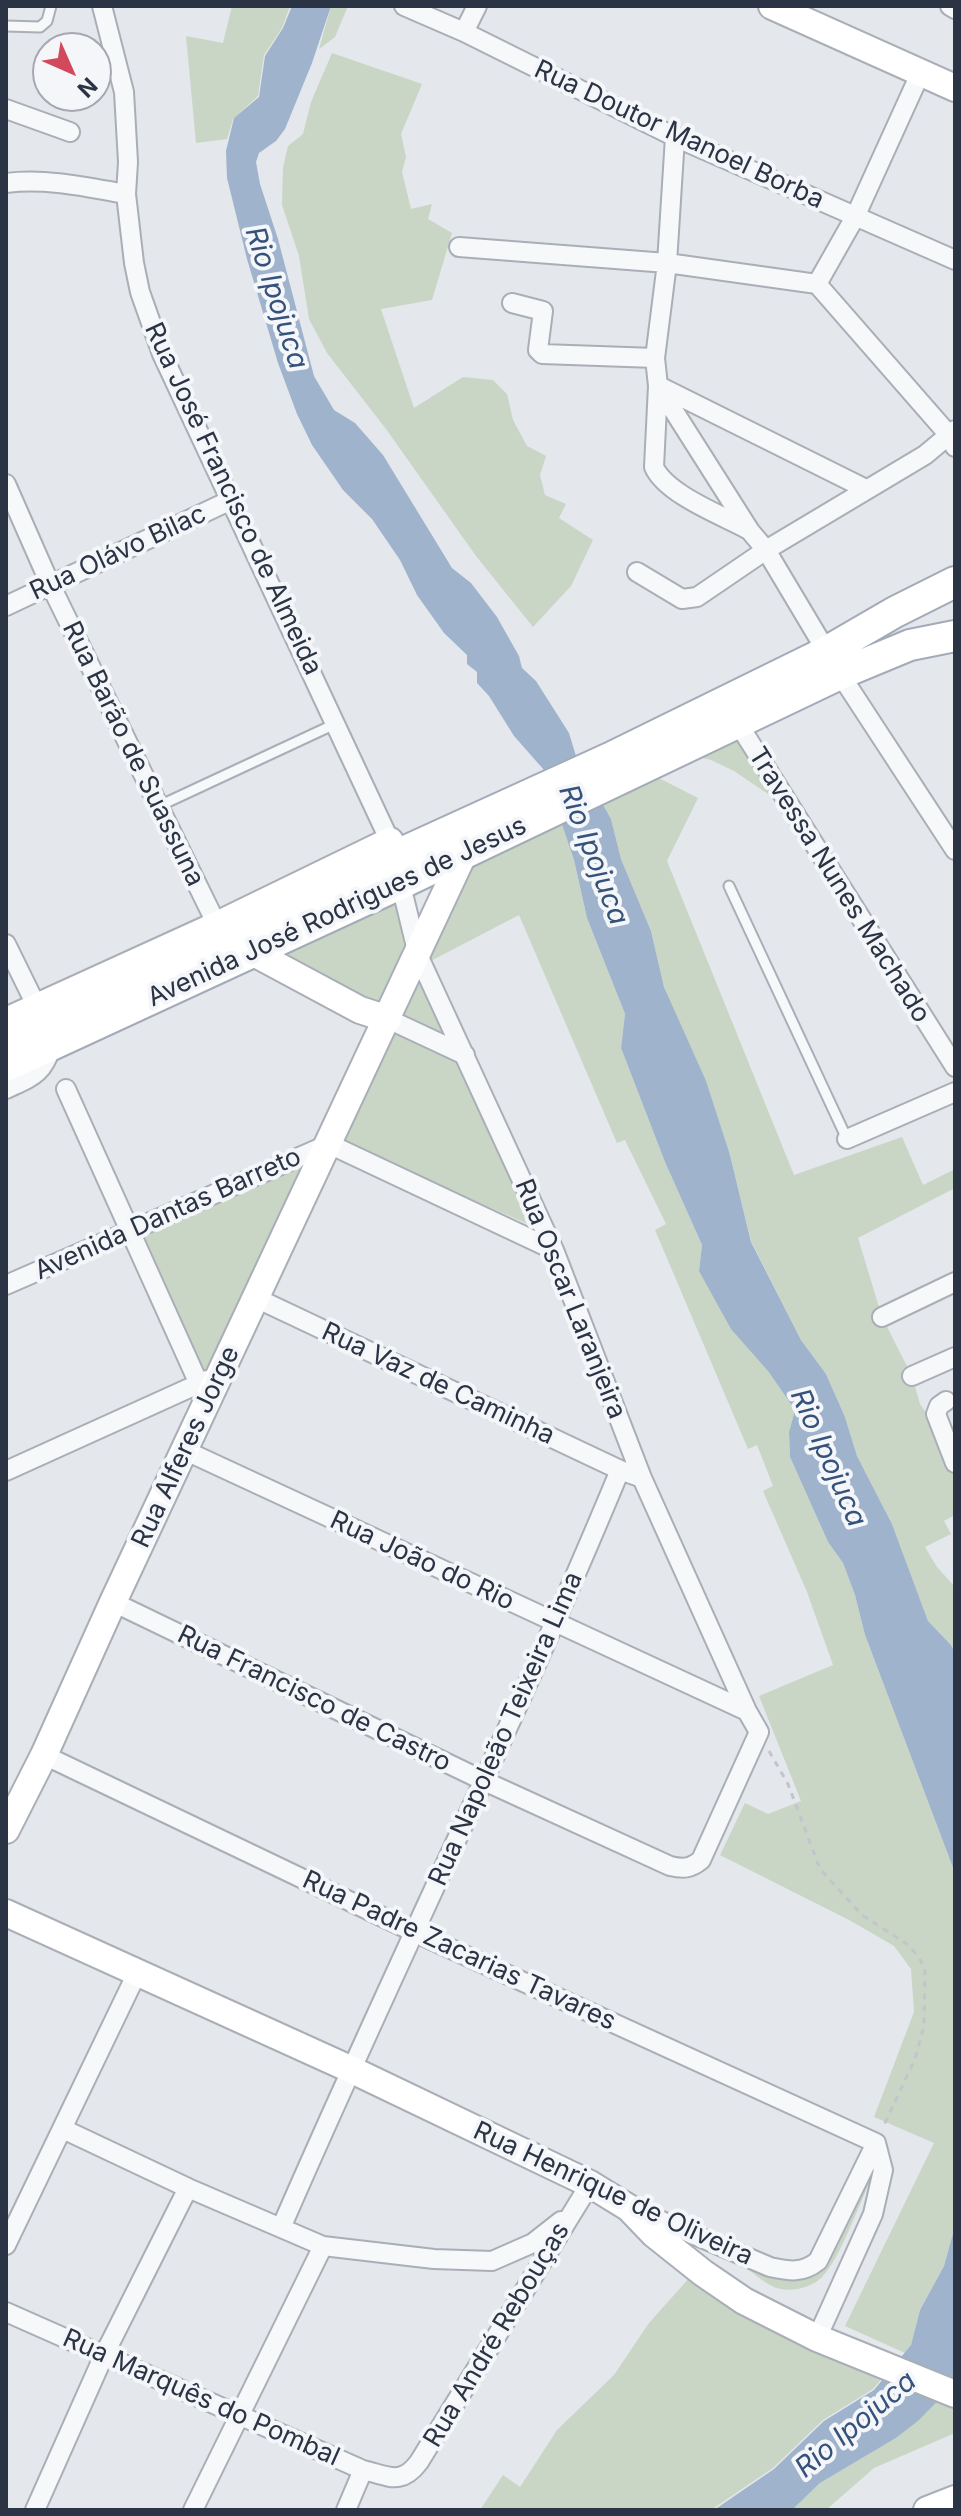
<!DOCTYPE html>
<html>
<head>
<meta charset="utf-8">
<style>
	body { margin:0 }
	#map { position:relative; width:961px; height:2516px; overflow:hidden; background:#e4e7ec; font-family:Inter,sans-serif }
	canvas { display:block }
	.frame { position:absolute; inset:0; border:8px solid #2b3445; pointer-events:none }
	.north { position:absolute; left:32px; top:32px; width:80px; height:80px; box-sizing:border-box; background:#f4f6f9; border:2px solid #a4a8b1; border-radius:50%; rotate:135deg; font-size:22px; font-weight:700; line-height:32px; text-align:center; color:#2b3445 }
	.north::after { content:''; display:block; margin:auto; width:28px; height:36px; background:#d1495b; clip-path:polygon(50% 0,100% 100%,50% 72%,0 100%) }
</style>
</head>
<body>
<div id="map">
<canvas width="961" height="2516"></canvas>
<div class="frame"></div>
<div class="north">N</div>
</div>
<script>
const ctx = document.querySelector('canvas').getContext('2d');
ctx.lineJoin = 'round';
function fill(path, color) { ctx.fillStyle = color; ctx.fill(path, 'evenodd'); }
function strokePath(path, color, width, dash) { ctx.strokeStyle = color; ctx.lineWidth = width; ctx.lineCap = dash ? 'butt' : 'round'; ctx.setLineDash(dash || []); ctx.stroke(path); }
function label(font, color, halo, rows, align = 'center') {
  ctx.font = font + ' Inter,sans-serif'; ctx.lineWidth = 8; ctx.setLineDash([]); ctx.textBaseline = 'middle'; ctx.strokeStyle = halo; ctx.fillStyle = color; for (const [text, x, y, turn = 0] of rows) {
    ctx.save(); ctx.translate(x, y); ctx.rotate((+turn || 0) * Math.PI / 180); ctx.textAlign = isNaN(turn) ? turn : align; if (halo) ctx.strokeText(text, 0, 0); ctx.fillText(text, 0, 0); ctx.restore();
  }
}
fill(new Path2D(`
	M232,6H290L282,28L264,55L258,96L233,119L227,139L196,143L186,36L223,43Z
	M331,6H348L335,37L319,49Z
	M332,53L422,84L401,134L406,157L402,172L411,209L432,204L428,219L452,233L432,300L381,309L414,408L463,377L493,380L507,394L513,420L527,446L546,456L540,475L545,495L566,504L559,518L593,540L571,586L533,627L476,556L386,429L327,353L309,319L299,256L282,205L283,168L288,146L303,134L311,102Z
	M733,734L777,800L734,771L711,760L682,753Z
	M653,775L698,798L667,861L794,1175L902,1137L923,1185L955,1169V1188L858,1238L882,1317L912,1376L920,1404L935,1425L955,1471V1515L944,1521L951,1534L925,1547L937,1567L955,1587V1653L951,1645L928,1621L892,1524L857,1456L845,1417L826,1374L801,1340L751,1241L730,1155L664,987L651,931L621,859L611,819L595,790Z
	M558,808L574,860L587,918L625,1014L621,1048L665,1162L702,1245L699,1271L795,1410L789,1432L790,1457L828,1542L843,1563L855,1595L865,1635L955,1873V2226L944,2266L920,2310L911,2345L905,2353L845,2326L934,2143L874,2117L914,2012L911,1969L894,1946L851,1921L720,1855L745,1803L768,1814L801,1801L759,1696L833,1665L807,1592L763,1491L773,1486L757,1445L748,1449L655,1230L666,1224L625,1140L617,1143L519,915L425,964L467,855Z
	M390,892L416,955L387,1016L257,952Z
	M418,959L462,1052L391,1017Z
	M390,1022L463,1057L544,1231L335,1140Z
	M307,1160L217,1367L202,1375L138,1233Z
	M863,2170L869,2184C858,2207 838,2263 821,2278C809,2289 788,2293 774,2287C757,2279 735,2257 720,2245L807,2269Z
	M690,2277L884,2376L873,2389L823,2420L773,2468L711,2510H480L503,2475L520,2487L557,2430L614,2375L649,2323Z
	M937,2401L955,2408V2433L874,2468L826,2510H792L820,2483L896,2438Z`), '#c9d6c5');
fill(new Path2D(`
	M292,6H331L312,63L285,129L276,141L259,153L256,162L260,184L278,239L314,376L334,410L355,423L383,455L452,568L471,583L497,617L519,656L522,668L536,681L569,733L576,756L611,819L621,859L651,931L664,987L706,1081L730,1155L751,1242L801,1340L826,1374L845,1417L857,1456L892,1524L928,1621L951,1645L955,1653V1873L865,1635L855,1595L843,1563L828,1542L790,1457L789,1432L795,1410L768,1371L731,1329L699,1271L702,1245L665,1162L621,1048L625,1014L587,918L574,860L544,770L514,736L489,696L477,683V672L467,664V655L444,633L417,595L400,560L372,519L343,490L312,445L297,414L278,363L247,259L227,178L226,151L234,118L259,97L265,56L283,28Z
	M955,2226V2383L919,2420L896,2438L820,2483L792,2510H714L774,2469L824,2421L874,2390L911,2345L920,2310L944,2266Z`), '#9fb4cc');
const lane = new Path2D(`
	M6,26L40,27L47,21L51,6
	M159,806L335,724
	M729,886L847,1139`);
const street = new Path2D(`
	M102,6L124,92L128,162L126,194L134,263L140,292L162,354L395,852
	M404,6L464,32L675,137L955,260
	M950,6L955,9
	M464,32L477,6
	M6,109L70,132
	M675,137L667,263L655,358L658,386L654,467C666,494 721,515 747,529
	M6,183C47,178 86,187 126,194
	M459,247L667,263L817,284L948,434L955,447
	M817,284L855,217L920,74
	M512,303L543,311L538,350L542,354L655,358
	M658,386L750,531L766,550L840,674L955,850
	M661,387L866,489
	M6,484L50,584L217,925
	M637,572L682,599L697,597L766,550L925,455L955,430
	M6,606L231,500
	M732,714L955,1067
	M6,944L37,1007
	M388,1019L465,1055
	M6,1089C34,1076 42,1075 53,1044
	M66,1089L199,1384
	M847,1139L955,1092
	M6,1285L329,1144L554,1250
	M256,1298L620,1470
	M882,1317L955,1282
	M912,1376L955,1357
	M946,1401L939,1406L936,1414L955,1463
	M184,1450L747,1711
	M6,1471L207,1380
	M113,1602L482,1780L670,1866C683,1869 690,1869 701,1860L759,1732L747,1711L642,1478L554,1250L418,955L399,877
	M44,1755L414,1932L876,2143
	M63,2129L188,2188L323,2246L434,2259L492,2261L533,2243L561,2221
	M638,2211L770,2267C789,2271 802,2274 818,2261L876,2143
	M281,2228C391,1974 514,1726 620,1470L642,1478
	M6,2245L137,1973
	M6,2312L363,2470C389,2476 401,2486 419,2462L590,2184
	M817,2338L873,2214L883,2170L876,2143
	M35,2510L104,2355L188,2188
	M193,2510L323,2246
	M346,2510L363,2470`);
const secondary = new Path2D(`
	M772,6L955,88
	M239,942L252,952L360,1010L388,1019
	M6,1021L217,925L390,841
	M6,1830L44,1755L113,1602L464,853
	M6,1913L350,2069L590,2184L629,2208L654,2234L703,2273L744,2301L817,2338L955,2394
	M927,2510L955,2499`);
const primary = new Path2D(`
	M6,1040L232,936L397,855L610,758L826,652L895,612L955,582
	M6,1066L400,884L840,674L910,645L955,636`);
strokePath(lane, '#a9aeb7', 13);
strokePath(street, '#a9aeb7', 22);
strokePath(secondary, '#a9aeb7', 30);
strokePath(primary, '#a3abb8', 34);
strokePath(new Path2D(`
	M769,1751L788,1784L820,1869L862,1915L907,1944L918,1956L925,1969L924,2026L915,2059L884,2125`), '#c2c5cb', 3, [6, 6]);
strokePath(lane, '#f7f8fa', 9);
strokePath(street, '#f7f8fa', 18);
strokePath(secondary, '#fff', 26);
strokePath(primary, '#fff', 30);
label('26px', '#2b3445', '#f4f6f9', [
	["Rua Doutor Manoel Borba",679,135,25],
	["Rua José Francisco de Almeida",233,499,65],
	["Rua Olávo Bilac",118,553,-25],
	["Rua Barão de Suassuna",133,754,64],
	["Travessa Nunes Machado",839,885,58],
	["Avenida José Rodrigues de Jesus",337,912,-25],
	["Avenida Dantas Barreto",168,1214,-24],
	["Rua Oscar Laranjeira",570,1299,68],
	["Rua Vaz de Caminha",438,1384,25],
	["Rua Alferes Jorge",186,1447,-65],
	["Rua João do Rio",422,1561,25],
	["Rua Francisco de Castro",314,1699,26],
	["Rua Napoleão Teixeira Lima",506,1729,-66],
	["Rua Padre Zacarias Tavares",459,1951,25],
	["Rua Henrique de Oliveira",613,2194,25],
	["Rua André Rebouças",497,2335,-59],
	["Rua Marquês do Pombal",201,2398,24]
]);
label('italic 28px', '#34527a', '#f4f6f9', [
	["Rio Ipojuca",276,298,72],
	["Rio Ipojuca",593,855,69],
	["Rio Ipojuca",828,1458,66],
	["Rio Ipojuca",856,2425,-40]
]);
</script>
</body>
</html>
